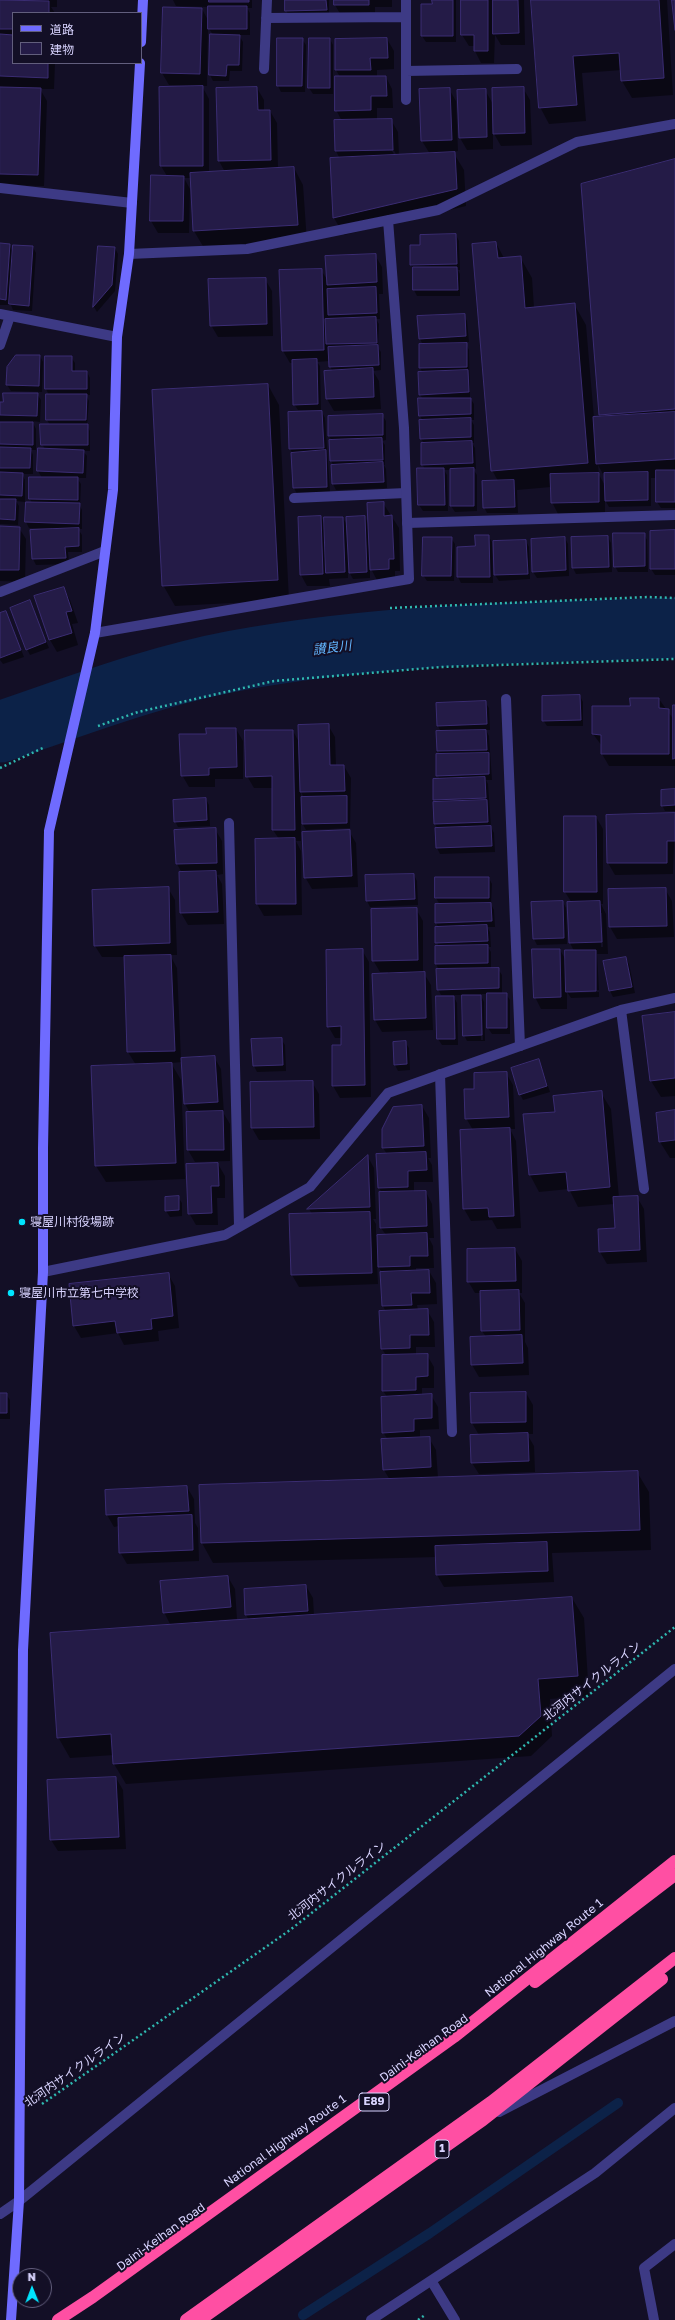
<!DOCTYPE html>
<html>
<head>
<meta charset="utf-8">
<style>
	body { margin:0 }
	#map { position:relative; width:675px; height:2320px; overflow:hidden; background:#130f26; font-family:"Golos Text","Noto Sans JP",sans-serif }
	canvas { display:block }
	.legend { position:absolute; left:12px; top:12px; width:130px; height:52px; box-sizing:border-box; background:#130f26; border:1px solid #625e7d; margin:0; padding:5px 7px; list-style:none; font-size:12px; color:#d9d4ff }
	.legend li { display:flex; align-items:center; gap:8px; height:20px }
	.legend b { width:20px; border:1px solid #625e7d }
	.north { position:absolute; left:12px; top:2268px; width:40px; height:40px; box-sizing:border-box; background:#130f26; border:1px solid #625e7d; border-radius:50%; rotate:359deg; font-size:11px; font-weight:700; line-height:16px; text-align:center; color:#d9d4ff }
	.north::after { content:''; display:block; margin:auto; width:14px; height:18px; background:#00e5ff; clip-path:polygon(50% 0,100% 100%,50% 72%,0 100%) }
</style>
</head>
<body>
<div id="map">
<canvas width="675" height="2320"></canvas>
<ul class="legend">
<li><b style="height:5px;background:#6f6bff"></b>道路</li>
<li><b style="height:11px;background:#241b47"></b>建物</li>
</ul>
<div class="north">N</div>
</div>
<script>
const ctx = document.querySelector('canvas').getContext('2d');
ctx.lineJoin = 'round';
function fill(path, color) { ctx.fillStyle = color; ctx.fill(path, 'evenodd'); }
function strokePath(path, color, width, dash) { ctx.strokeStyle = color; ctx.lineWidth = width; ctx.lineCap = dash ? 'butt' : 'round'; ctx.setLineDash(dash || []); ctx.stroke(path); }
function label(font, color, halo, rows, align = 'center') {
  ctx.font = font + ' "Golos Text","Noto Sans JP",sans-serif'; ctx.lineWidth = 4; ctx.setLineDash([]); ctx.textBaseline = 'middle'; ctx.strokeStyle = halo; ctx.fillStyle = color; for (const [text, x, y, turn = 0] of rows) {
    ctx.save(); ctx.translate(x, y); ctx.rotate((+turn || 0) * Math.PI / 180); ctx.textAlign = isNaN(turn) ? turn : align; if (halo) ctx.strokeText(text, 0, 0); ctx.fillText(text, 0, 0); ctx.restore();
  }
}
fill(new Path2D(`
	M0,0H57V7H51L55,13H13V63H55L54,89H40L47,101L44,186L0,185Z
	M173,0H252V8H247L250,13V35H239L243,42L242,71H230L229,81H213L210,75L213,35L208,27L207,86H202L209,99V173L225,172L219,161L217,89L257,88L264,100V111H270L277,123L278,169L294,168L303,185L307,242L204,248L194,231L191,178H184L190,189L189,233H158L151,221L167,176L161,166L194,87V86L169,85L162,73L202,9L209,22V7L176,6Z
	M286,0H329V16H289L286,10Z
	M335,0H392V7H375V17H342L335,5Z
	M433,0H456V42H426L422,36Z
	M462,0H492L494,4V0H524L525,45H501L495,35L494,63H481L475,51V46H469L462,35Z
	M532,0H667L673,95L632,98L622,81V70L582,73L586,121L549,124L540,107Z
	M302,39L306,45L305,92H281L278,86Z
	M330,39L333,45V94H313L309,88Z
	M387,39L394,51V69L377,70V77H386L392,89L393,108H377V120H391L398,132L399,156L430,154L422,141L449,89L456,101L458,151L453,152L464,170L466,206L344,235L334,218L331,159H340L336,151L342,121L336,110L340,77L336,70V40ZM391,145L397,156H395L389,146Z
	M523,88L530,100L532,145L501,146L493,132V149L467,150L460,138L458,91L485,90L493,104Z
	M675,160V508H661L657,502V478H651V506L609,507L605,500V513L558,514L552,502L551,487L517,490L518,513H487L484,507L498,481L492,470L496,243L504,258L520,257L532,278L534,308L574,304L586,325L594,418H602L600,415ZM598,465L605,478L606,487L599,475Z
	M456,235L459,241L460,270H458L460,274V296H417L414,290V270L411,265L421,246Z
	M0,244L9,245L13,252L33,247L36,253L32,311L13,310L11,305H0Z
	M99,247L115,248L118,254L115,291L97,312L94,307Z
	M375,255L382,267L383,294H379L380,319H376L379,324L378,348L381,352V370L373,371L379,381L381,409L334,411L327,399L325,372L332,371L329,361L317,362L320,366L321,410H298L294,404L293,363H290L283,351L321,270L328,281Z
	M265,279L272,291L273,336L218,337L211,325Z
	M464,315L467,321L469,342H465L469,350L470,398L474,404V420H471L474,425V443H472L475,448L476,469H473L477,475V511L455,512L451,506V470H444L447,475L448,511H423L419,505L418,469H425L422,464L424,443L421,439L423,421L420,416L423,399L420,395L423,373L420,368L423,345L420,339Z
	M40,356L43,362L42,392L11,391L7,385Z
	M71,357L75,363V372H87L90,378V395H86L89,401L87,426L90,431V451H83L87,456L86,478H77L81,484L80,506L82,510V529H78L82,535V552H68L69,564L36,565L33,559L52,530V528H29L26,522L32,503L30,499L42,478L38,471L39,449H45L42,444L50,425L47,420L49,395L46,389Z
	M268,385L279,405L289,600L175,606L163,585Z
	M37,394L41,400L40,422L32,421L36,429V450H31L33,455V474H22L25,480V502L16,501L19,506L18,525L0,524V403Z
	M322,412L325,418L330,492L297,494L294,488L293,454L290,449Z
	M382,415L386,421V440L382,441L385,445V465H384L386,469L387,488L336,490L333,484L332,466H334L331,461L332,441L329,436Z
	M383,503L399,528L400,571H395V581L378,582L370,567V578L353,579L348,570V578L329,579L330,586H307L301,575L321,517L326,525L343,518L348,526L365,517L369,525Z
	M0,527L19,528L26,539L25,582L0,581Z
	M675,531V575H655L651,569V532Z
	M644,534L647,540L648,572H618L615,566Z
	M488,536L492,542L493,583H461L458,577L476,547Z
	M608,537L611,543L612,572L576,574L573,568Z
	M451,538L455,544L454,581H427L423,575Z
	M565,538L568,544L569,576L537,578L533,572Z
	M526,541L529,547L530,579L499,581L495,575Z
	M63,588L70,600L78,623L72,624L78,645L57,652L50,640L35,597Z
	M30,602L49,648L30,655L27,649Z
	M6,612L24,657L3,664L0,660V614Z
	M580,696L583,702V726H547L543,720Z
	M659,699L674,720L675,706V766H609L602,754V746L593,734V707H631Z
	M485,702L489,708L490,730H486L489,736L492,780H486L488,784L491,827L494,833L495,852L440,854L437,848L438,829L435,824L437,803L434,799L440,779L437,775L440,755L438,751L437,732H441L438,726L437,704Z
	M328,725L335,737L336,766H344L351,778L350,828L306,830L301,821V841H296L301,851L302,915L264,916L257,904L256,840L279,839L273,830V788H254L247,776L293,731L299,742ZM301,792L304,798H301Z
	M236,729L243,741V779H215V787H189L182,775L207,735Z
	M675,790V811H665L662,805Z
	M206,799L209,805L210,826L178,827L175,821Z
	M675,814L673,874L615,875L608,863Z
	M565,817H596L603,829V904H601L606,914L608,954H597L599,990L569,991V993L599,992V997L571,998L567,992V1009H541L535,997L560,950L567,962L574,951L570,943L572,903L565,892ZM600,913H602L603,947H601Z
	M215,829L222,841L223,874L217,875L222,884L224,924L188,925L181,913L182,873L177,864Z
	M349,831L356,843L358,887L312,889L305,877Z
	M414,875L417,881L418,905L370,907L367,901L366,876Z
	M489,878L492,884L491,904L494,910L495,927H487L490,932L491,947H488L491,952V969H498L502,975V994H506L510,1000V1034H492L488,1028V994H480L484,1002L485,1041H467L464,1035L463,995H441L438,989L439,970L436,964L438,946L436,928H439L436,923L440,905L436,898ZM480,1001H482L483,1040H481Z
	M168,888L175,900L177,955H170L177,968L181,1059L214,1057L221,1069L224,1114L230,1124V1161L195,1162L188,1150L190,1113L185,1104L182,1062L171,1063L181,1080L185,1179L106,1182L96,1166L136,1065L128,1052L125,957H102L95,946Z
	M665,889L672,901L674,937L617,939L610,927Z
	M563,902L566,908L567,944L537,945L534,939L532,903Z
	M416,909L423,921V972L431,985L433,1030L382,1032L375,1020L388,972H380L373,960Z
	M362,950L369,962L371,1097L340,1098L333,1086L342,1038H335L328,1026Z
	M626,958L629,964L635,993L613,997L610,991Z
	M437,997H454L457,1003L458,1045H442L438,1039Z
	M675,1013V1096L661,1097L651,1081Z
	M281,1039L285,1045L286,1071L257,1072L254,1066L252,1040Z
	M405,1042L409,1048L410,1070L398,1071L395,1065Z
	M539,1060L550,1092L523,1100L520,1094Z
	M506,1073L513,1085L515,1129H510L516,1141L521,1228L497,1229L492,1220L471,1221L464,1209L461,1131L473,1130L466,1118L475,1090Z
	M312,1082L319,1094L320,1139L259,1140L252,1128Z
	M601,1093L611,1109L619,1198L637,1197L644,1209L647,1262L607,1264L600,1252L599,1230L616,1229L614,1204L578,1207L569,1189L539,1192L530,1175L524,1115L556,1112Z
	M422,1106L429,1118L431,1158H428L432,1165L433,1182H414V1192H426L432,1204L434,1238H429L433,1246L434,1268H416V1272L429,1271L436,1283L437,1304L417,1305L418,1310H427L434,1322L435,1347H416V1355H427L434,1367V1388H422V1396L431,1395L438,1407L439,1429L420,1430V1438H429L436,1450L438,1478L637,1472L649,1492L651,1550L552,1553L554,1582L444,1587L437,1575V1557L213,1563L202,1543L200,1486L390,1480L384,1470L388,1440L383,1432L388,1398L383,1391L386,1355L382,1349L386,1312L383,1306L382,1273L377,1264L378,1284L299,1287L292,1275L312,1214L309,1209L368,1157L374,1168L376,1219H373L376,1224V1236L386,1235L381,1228L382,1193L379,1188L387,1154L383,1148Z
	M675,1111V1158H670L660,1142Z
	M218,1164L225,1176V1198H217L218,1225H196L189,1213Z
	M178,1197L182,1203V1216L170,1217L166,1211Z
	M515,1249L522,1261V1293H519L525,1303V1342L528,1348L529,1375L479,1377L472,1365L486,1337L482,1331L481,1293H475L468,1281Z
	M168,1274L175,1286L179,1328L158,1331L159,1341L124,1345L118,1333L81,1338L74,1326Z
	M526,1393L533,1405V1434H527L534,1446L535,1472L479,1474L472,1463L479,1435L472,1423Z
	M0,1394H6L10,1400V1419H0Z
	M187,1487L194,1499L195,1523L198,1528L199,1561L127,1564L120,1552L119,1526L114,1527L107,1515Z
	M228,1577L235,1589L237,1619L219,1620V1622L249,1620L246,1615L306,1586L313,1598L314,1616L572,1598L584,1618L589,1696L550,1699L552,1736L531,1756L126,1784L114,1764V1755L70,1758L58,1737L171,1626L164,1612Z
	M116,1778L123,1790L126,1849L58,1851L51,1840Z`), '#0007');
strokePath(new Path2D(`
	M303,2315L430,2233L618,2103`), '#0c2248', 10);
strokePath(new Path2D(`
	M0,732C77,706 154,676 234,661C380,634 528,632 675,628`), '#0c2248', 61);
const building = new Path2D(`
	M0,0L49,1V13H13V29H0Z
	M209,0H249V2H209Z
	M285,0H326L327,10L285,11Z
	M334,0H369V5H334Z
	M432,0H453V36H421V4H432Z
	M461,0H488V51H474V35H461Z
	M493,0H518L519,33L493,34Z
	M531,0H659L664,78L621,81L619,53L573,56L577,105L539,108Z
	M672,0H675V30Z
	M208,6H247V29H208Z
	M163,7L202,8L200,74L161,73Z
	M0,34L13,35V63H48V78L0,76Z
	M210,34L240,35L239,65H227L226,76L209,75Z
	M277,38H303L302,86H277Z
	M309,38H330V88H308Z
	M387,38L388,58H370L371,70H335V39Z
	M335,76H386L387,96H371V110L335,111Z
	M203,86V166H160L159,87Z
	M0,87L41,88L38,175L0,174Z
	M257,87L258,110H270L271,160L218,161L216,88Z
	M524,87L525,133L493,134L492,88Z
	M450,88L452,140L421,141L419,89Z
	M486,89L487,137L459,138L457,90Z
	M392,119L393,150L335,151L334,120Z
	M455,152L457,189L333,218L330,158Z
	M675,159V409L599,415L581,184Z
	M294,167L298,225L193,231L190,173Z
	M151,175L184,176L183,221H150Z
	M456,234L457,264L410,265V245H420V235Z
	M496,242L498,258L521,256L525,308L575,303L588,463L491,471L472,244Z
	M0,243L10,244L6,300L0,299Z
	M13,245L33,246L29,306L9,304Z
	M98,246L115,247L112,285L93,307Z
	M376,254L377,282L327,285L325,256Z
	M413,267H457L458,290H413Z
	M322,269L324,350L282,351L279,270Z
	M266,278L267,324L210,326L208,279Z
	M376,287L377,313L328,315L327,289Z
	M465,314L466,336L419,339L417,316Z
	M376,317L377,343L326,344L325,319Z
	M467,343V367L419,368V344Z
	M378,345L379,365L329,367L328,347Z
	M16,355H40L39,386L6,385L7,367Z
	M45,356H72V371H87V389H45Z
	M317,359L318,404L293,405L292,360Z
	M373,368L374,397L326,399L324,371Z
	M468,370L469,392L419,395L418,372Z
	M268,384L278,580L162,586L152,390Z
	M3,393H38L37,416L0,415V402H3Z
	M46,394H87L86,420H46Z
	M418,398H471V414L419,416Z
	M322,411L324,448L289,449L288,412Z
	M675,412V459L596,464L593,417Z
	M383,414V435L328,436V416Z
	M471,418V437L420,439L419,420Z
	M0,422H33V445L0,444Z
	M40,424H88V445H41Z
	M382,438L383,460L330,461L329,440Z
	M472,441L473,463L421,465V443Z
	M0,447L31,448L30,468H0Z
	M38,448L84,450L83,473L37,471Z
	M326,450L327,487L293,488L291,453Z
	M383,462L384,482L332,484L331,465Z
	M417,468H444L445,505H418Z
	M474,468V506H450V469Z
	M656,470H675V502H656Z
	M0,472L23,473L22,496L0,495Z
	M648,472V500L605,501L604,473Z
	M599,473V502L551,503L550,474Z
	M29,477H78V500L29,499Z
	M514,480L515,507L483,508L482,481Z
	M0,499H16L15,520L0,519Z
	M26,502L80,503L79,524L25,522Z
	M384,502V516L392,515L394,559H389V569L370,570L367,503Z
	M321,516L323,574L300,575L298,517Z
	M365,516L367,572L349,573L346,517Z
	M324,517H343L345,572L326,573Z
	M0,526L20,527L19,570H0Z
	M79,528V546L65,547L66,558L32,559L30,530Z
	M675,530V569H650V531Z
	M613,533H645V566L614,567Z
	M475,535H489L490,577H457V547L475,546Z
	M608,536L609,567L572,568L571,537Z
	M423,537H452L451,576H422Z
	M565,537L566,570L532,572L531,539Z
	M526,540L528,574L494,575L493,541Z
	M64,587L72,611L66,612L72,633L49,640L34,596Z
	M30,600L46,642L26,650L10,608Z
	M6,611L21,650L0,658V613Z
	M580,695L581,720L542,721V696Z
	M630,698H659V708L669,709V754H601V735L592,734V706H630Z
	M486,701L487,724L437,726L436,703Z
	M673,705H675V758L673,759Z
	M329,724L330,765H344L345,791L300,792L298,725Z
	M206,728H236L237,767L209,768V775L181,776L179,734H206Z
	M245,730H293L295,830H272V776L246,777Z
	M486,730L487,750L437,751L436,731Z
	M489,753V774L436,776V754Z
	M485,777L486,798L433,800V779Z
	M675,789V805L661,806V790Z
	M347,796V823L302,824L301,797Z
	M206,798L207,820L174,822L173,800Z
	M487,800L488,822L434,824L433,802Z
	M675,813V841H667V863H607L606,815Z
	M564,816H596L597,892H564Z
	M491,826L492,846L436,848L435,828Z
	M216,828L217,863L176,864L174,830Z
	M350,830L352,876L304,878L302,832Z
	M295,838L296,904H256L255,839Z
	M216,871L218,912L180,913L179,872Z
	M414,874L415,899L366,901L365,875Z
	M435,877H489V898H435Z
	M169,887L170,943L94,946L92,890Z
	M666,888L667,926L609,927L608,889Z
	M563,901L564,938L533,939L531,902Z
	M600,901L602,942L569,943L567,902Z
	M491,903L492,921L435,923V904Z
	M417,908L418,960L372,961L371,909Z
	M487,925L488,941L435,943V927Z
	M488,945V963L435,964V946Z
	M363,949L365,1085L332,1086V1045H341V1026L327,1027L326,950Z
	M532,949H560L561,997L534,998Z
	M565,950H596V991L566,992Z
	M171,955L175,1051L127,1052L124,956Z
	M626,957L632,987L609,991L603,961Z
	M499,968V988L437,990L436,969Z
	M425,972L426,1018L374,1020L372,974Z
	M487,993H507V1028H487Z
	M462,995H481L482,1035L463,1036Z
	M436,996H454L455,1039H437Z
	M675,1012V1078L650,1081L642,1016Z
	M282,1038L283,1065L253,1066L251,1039Z
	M406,1041L407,1064L394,1065L393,1042Z
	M215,1056L218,1102L184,1104L181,1058Z
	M539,1059L547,1086L519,1095L511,1068Z
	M172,1063L176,1163L95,1166L91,1066Z
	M507,1072L509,1117L465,1119L464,1089H474V1073Z
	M313,1081L314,1127L251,1128L250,1082Z
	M602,1091L610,1187L568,1191L566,1172L529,1175L523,1114L555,1112L553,1096Z
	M422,1105L424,1146L382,1148V1129L393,1107Z
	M675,1110V1140L659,1142L656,1113Z
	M223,1111L224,1150H187L186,1112Z
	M510,1128L514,1216L489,1217L488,1208L463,1209L460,1130Z
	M426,1152L427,1170L408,1171V1187L378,1188L376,1154Z
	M368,1155L370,1207L307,1209Z
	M218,1163L219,1186H211L212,1213L188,1214L186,1164Z
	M426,1191L427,1226L380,1228L379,1192Z
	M179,1196V1210L165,1211V1197Z
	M638,1196L640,1250L599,1252L598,1229L615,1228L613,1197Z
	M370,1212L372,1273L291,1275L289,1214Z
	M427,1233L428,1256H410V1266L378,1267L377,1235Z
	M515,1248L516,1281L467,1282V1249Z
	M429,1270L430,1293H411L412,1305L382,1306L380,1272Z
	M169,1273L173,1316L151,1319L152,1329L117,1333L115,1321L73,1326L69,1284Z
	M519,1290L520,1330L481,1331L480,1291Z
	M428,1309L429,1335H410V1348L381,1349L379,1311Z
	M522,1335L523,1363L471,1365L470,1337Z
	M428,1354V1376L416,1377V1390L382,1391V1355Z
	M526,1392V1422L471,1423L470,1393Z
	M0,1393H7V1413H0Z
	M432,1394V1418L414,1419V1431L382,1433L381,1397Z
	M528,1433L529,1461L471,1463L470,1435Z
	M430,1437L431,1467L383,1470L381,1439Z
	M638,1471L640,1530L201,1543L199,1485Z
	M187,1486L189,1511L106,1515L105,1490Z
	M192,1515L193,1550L119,1553L118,1518Z
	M547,1542L548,1571L436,1575L435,1546Z
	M228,1576L231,1607L163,1613L160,1581Z
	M306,1585L308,1611L245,1615L244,1589Z
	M572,1597L578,1676L538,1679L541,1716L519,1736L113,1764L111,1734L57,1738L50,1633Z
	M116,1777L119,1837L50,1840L47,1780Z`);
fill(building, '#241b47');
strokePath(building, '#3b2d73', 1);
strokePath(new Path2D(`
	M390,608L648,597L675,598
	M98,726L138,712L274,681L441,667L675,659
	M0,768L45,747
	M42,2104L290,1930L675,1627
	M418,2320L425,2315`), '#2fb8b0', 2.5, [2, 3]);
strokePath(new Path2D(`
	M266,18L406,17
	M264,69L267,0
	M406,71L517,69
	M406,100V0
	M0,188L132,203
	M0,345L10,316
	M294,498L406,493
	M407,523L675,515
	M506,699L520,1046
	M229,823L239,1226
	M440,1074L452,1432
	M432,2282L455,2320
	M654,2320L644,2268L675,2244`), '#3d3a85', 10);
strokePath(new Path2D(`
	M129,254L247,249L438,210L577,142L675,124
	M0,314L117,337
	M0,592L105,551
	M95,633L409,579L404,428L388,220
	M621,1010L644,1189
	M43,1272L225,1235L310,1187L388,1093L621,1010L675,998
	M499,2112L675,2021
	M0,2214L19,2201L675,1669
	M371,2320L595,2173L675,2108`), '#3d3a85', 10);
strokePath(new Path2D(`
	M141,42L143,0
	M11,2320L19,2201L23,1650L43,1272V1148L49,831L95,633L113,490L117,337L129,254L140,63`), '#6f6bff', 10);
strokePath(new Path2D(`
	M535,1982L675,1875
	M58,2320L93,2297L454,2037L675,1861
	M186,2320L491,2102L675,1958
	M200,2320L483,2120L662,1979`), '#ff4fa3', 12);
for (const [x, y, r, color] of [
	[22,1222,4,"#00e5ff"],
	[11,1293,4,"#00e5ff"]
]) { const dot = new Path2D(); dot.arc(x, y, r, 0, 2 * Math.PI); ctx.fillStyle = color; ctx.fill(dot); strokePath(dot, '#130f26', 1.5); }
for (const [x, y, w] of [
	[374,2102,30],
	[442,2149,14]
]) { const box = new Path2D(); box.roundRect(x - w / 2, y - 9, w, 18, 3); ctx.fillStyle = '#130f26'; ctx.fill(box); strokePath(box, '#d9d4ff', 1); }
label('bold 11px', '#d9d4ff', null, [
	["E89",374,2102],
	["1",442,2149]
]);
label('12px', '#d9d4ff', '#130f26', [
	["寝屋川村役場跡",30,1222],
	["寝屋川市立第七中学校",19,1293]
], 'left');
label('12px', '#d9d4ff', '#130f26', [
	["北河内サイクルライン",592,1681,-38],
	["北河内サイクルライン",337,1881,-38],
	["National Highway Route 1",544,1948,-39],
	["Daini-Keihan Road",424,2048,-36],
	["北河内サイクルライン",75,2070,-35],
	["National Highway Route 1",285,2141,-36],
	["Daini-Keihan Road",161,2237,-36]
]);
label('italic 13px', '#62b6ff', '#130f26', [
	["讃良川",332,648,-7]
]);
</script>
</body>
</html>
